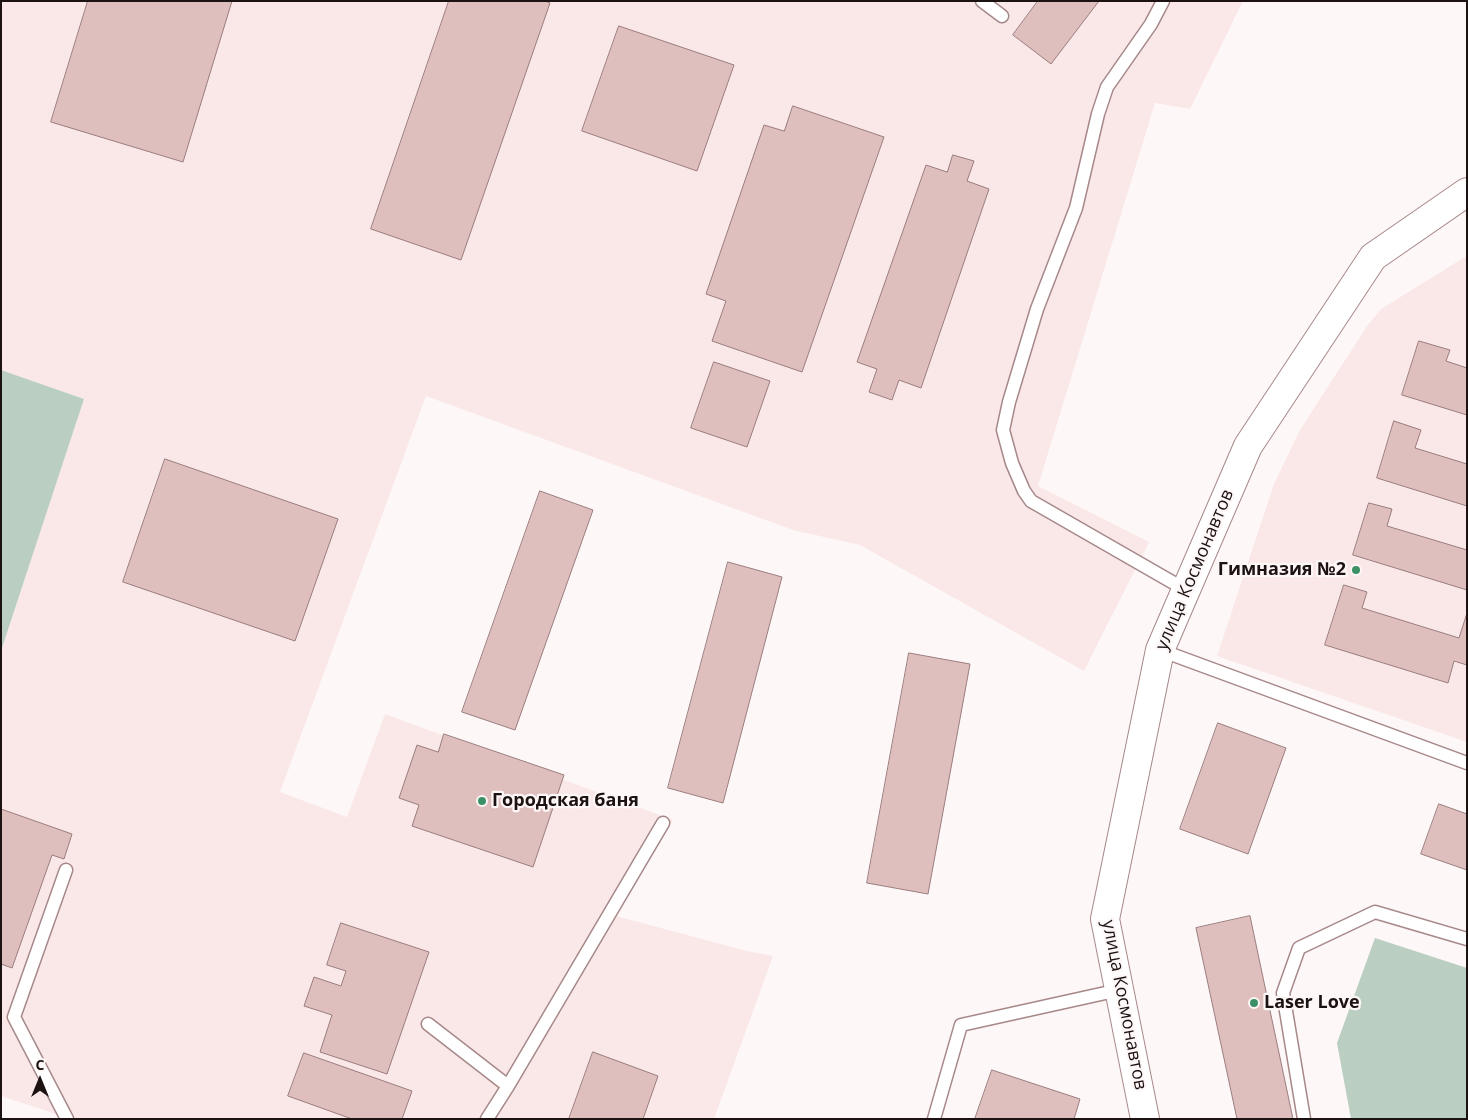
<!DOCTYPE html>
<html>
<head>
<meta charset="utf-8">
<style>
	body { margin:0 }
	#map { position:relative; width:1468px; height:1120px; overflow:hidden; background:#fef7f7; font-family:"Open Sans",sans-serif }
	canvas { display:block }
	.frame { position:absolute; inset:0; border:2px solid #1d1212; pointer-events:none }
	.north { position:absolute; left:15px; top:1055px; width:50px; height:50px; -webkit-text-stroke:4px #fef7f7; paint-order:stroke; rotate:0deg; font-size:14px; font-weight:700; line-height:20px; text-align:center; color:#1d1212 }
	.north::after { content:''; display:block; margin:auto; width:18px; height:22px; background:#1d1212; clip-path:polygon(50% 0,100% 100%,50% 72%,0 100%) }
</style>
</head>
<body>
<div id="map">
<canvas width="1468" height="1120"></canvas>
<div class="frame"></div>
<div class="north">С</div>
</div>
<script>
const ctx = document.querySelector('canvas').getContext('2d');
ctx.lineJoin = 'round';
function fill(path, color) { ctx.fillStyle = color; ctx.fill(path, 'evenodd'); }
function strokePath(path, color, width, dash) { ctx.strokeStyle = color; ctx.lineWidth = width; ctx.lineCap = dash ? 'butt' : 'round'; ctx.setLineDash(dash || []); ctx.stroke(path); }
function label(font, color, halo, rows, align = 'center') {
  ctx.font = font + ' "Open Sans",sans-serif'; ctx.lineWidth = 4.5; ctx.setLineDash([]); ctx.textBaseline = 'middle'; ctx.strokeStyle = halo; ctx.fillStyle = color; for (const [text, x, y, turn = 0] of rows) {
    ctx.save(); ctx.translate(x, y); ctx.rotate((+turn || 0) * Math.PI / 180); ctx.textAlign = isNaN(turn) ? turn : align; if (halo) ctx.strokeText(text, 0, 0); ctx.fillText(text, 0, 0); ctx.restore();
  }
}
fill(new Path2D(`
	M1,1H1243L1190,109L1155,103L1038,486L1149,542L1084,671L860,545L793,530L426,396L280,792L347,817L385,714L673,820L616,916L747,951L773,956L714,1119H71L1,1096V651L84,399L1,370Z
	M1465,257H1467V742L1217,656L1274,484L1300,430L1367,326L1381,309Z`), '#fae8e8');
fill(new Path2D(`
	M1,370L84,399L1,651Z
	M1375,938L1467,968V1119H1351L1337,1043Z`), '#bacfc2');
const building = new Path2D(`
	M88,1H232L183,162L51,122Z
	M449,1H545L550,3L461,260L371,229Z
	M1038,1H1099L1051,64L1013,35Z
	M619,26L734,65L697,171L582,131Z
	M793,106L884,137L802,372L712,341L726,301L706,294L764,125L784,131Z
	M953,155L974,161L967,181L989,189L921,388L899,380L892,400L869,392L877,369L857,362L926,165L947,172Z
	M1419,341L1450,350L1446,361L1467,368V415L1402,395Z
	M714,362L770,381L747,447L691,428Z
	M1394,421L1421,430L1415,448L1467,464V506L1377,478Z
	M165,459L338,519L295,641L123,582Z
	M540,491L593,510L515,730L462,712Z
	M1369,503L1392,509L1387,526L1467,550V590L1353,555Z
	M728,562L782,577L723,803L668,788Z
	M1344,585L1367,592L1362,608L1459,638L1467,613V665L1454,661L1448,683L1325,645Z
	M909,653L970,664L928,894L867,883Z
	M1218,723L1286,748L1248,854L1180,829Z
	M444,734L564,775L533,867L412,826L419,805L399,798L417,745L438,752Z
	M1439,804L1467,814V870L1421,854Z
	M1,809L72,834L64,859L52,855L12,968L1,964Z
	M1250,916L1293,1119H1237L1196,928Z
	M341,923L429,952L387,1074L320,1052L332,1015L304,1006L314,977L341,986L346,971L327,965Z
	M593,1052L658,1076L643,1119H569Z
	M304,1053L412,1091L402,1119H352L288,1096Z
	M992,1070L1080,1099L1074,1119H975Z`);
fill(building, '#dfbebe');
strokePath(building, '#9b7d7e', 1);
const lane = new Path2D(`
	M982,1L1002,16
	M1163,1L1151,24L1107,87L1098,114L1076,208L1037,309L1009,402L1003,430L1012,463L1024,491L1031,501L1186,590
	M1160,650L1467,763
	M66,870L14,1017L67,1119
	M428,1024L508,1086
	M487,1119L508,1086L663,823
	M934,1119L961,1025L1119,990
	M1304,1119L1283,993L1299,948L1375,912L1467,939`);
const secondary = new Path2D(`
	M1145,1119L1105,919L1160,650L1248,446L1373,257L1467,192`);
strokePath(lane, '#a78889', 15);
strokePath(secondary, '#a78889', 30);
strokePath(lane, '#fff', 12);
strokePath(secondary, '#fff', 28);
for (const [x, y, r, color] of [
	[1356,570,5,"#3b9165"],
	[482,801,5,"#3b9165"],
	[1254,1003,5,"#3b9165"]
]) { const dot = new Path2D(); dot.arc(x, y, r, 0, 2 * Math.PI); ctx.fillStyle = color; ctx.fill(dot); strokePath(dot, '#fef7f7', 2); }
label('18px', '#1d1212', '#fef7f7', [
	["улица Космонавтов",1195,570,-67],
	["улица Космонавтов",1124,1005,79]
]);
label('bold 18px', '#1d1212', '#fef7f7', [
	["Гимназия №2",1346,570,"right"],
	["Городская баня",492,801],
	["Laser Love",1264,1003]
], 'left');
</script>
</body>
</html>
